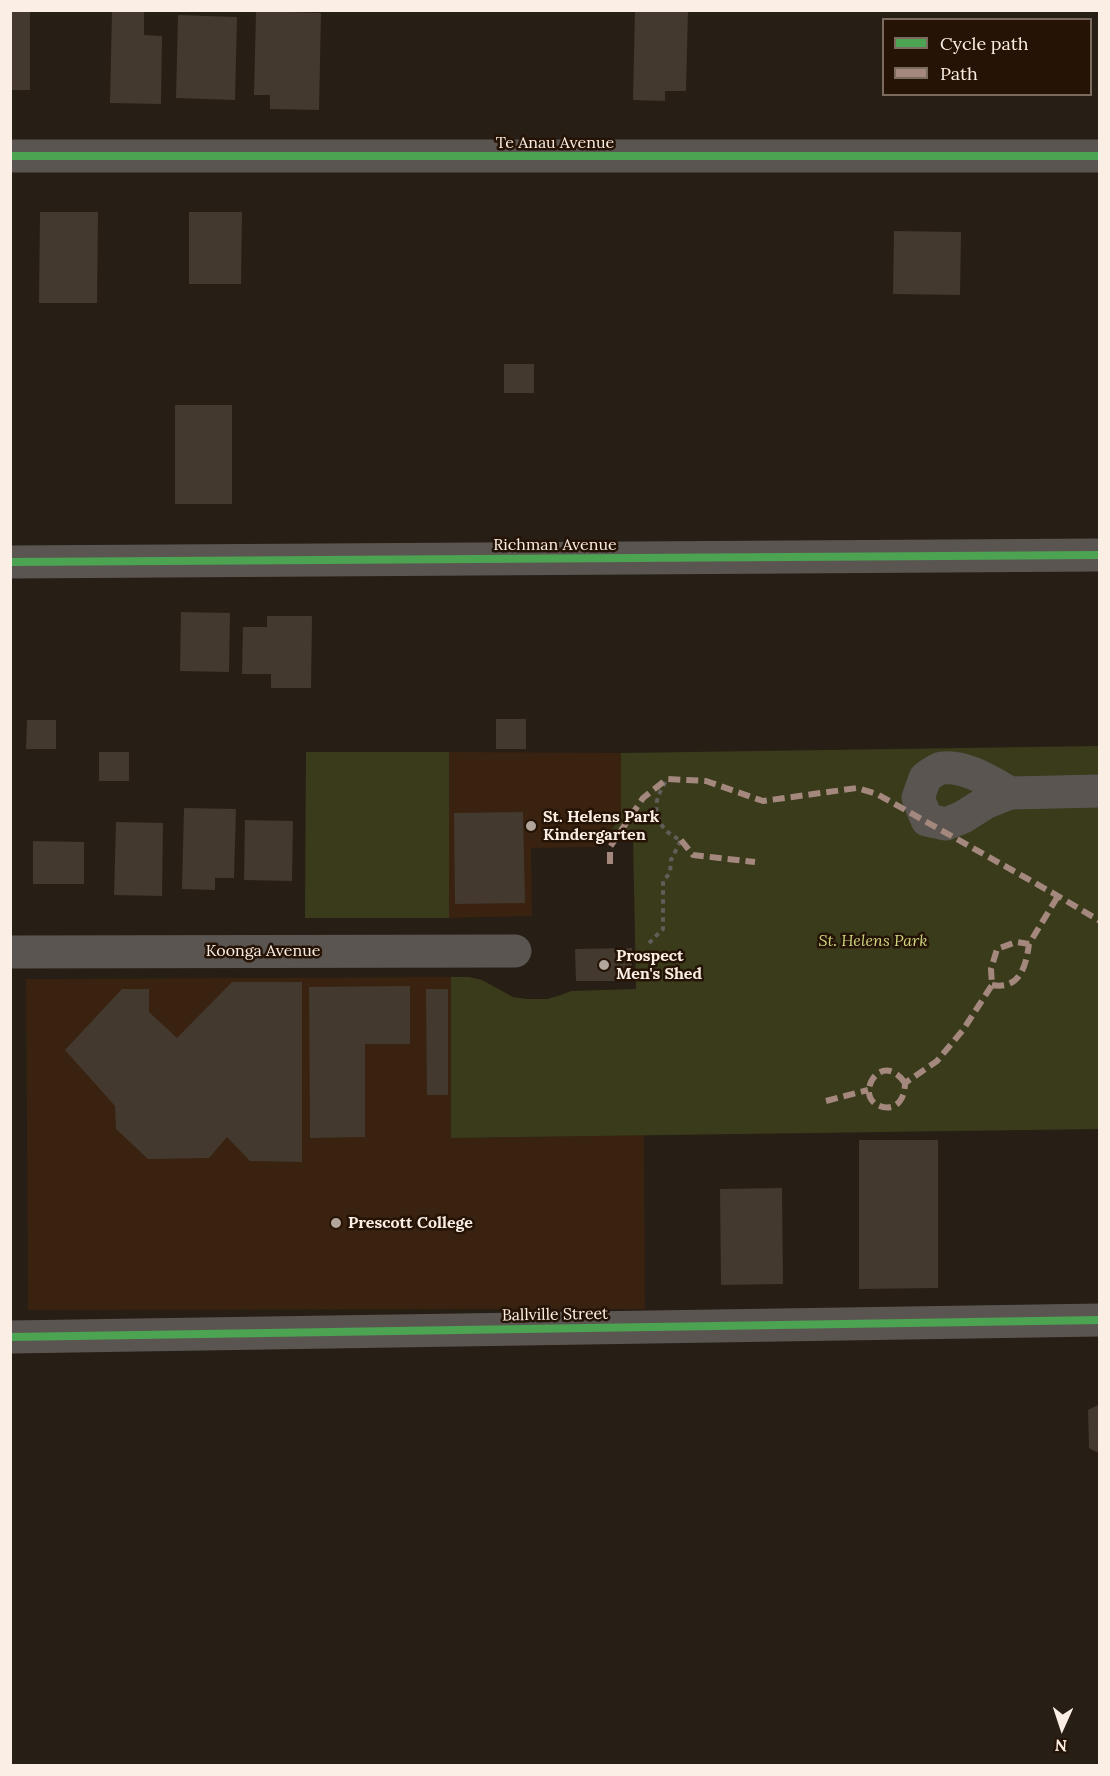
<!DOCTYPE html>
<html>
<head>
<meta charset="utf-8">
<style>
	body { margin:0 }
	#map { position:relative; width:1110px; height:1776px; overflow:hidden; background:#271e15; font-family:Lora,serif }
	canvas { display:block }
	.frame { position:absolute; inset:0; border:12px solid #fbeee4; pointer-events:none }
	.legend { position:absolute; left:882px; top:18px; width:210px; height:78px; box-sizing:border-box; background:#251305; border:2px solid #7b6b5e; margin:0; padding:8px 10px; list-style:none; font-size:18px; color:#fbeee4 }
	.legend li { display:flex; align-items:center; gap:12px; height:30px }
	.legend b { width:30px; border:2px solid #7b6b5e }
	.north { position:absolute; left:1032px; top:1698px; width:60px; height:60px; -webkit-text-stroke:4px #251305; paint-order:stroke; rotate:183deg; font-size:16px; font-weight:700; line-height:24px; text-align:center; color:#fbeee4 }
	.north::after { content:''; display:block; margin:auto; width:21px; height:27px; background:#fbeee4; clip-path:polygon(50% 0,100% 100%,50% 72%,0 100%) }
</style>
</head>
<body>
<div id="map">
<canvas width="1110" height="1776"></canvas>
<div class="frame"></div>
<ul class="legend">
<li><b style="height:8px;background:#4ca352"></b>Cycle path</li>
<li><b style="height:8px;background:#a5887d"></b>Path</li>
</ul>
<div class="north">N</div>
</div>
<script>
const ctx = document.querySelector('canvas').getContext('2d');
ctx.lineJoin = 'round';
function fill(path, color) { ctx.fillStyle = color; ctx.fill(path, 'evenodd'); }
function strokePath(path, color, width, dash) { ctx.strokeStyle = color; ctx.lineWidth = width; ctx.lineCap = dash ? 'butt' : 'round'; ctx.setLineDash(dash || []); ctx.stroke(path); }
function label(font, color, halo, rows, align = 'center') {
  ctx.font = font + ' Lora,serif'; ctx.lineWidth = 5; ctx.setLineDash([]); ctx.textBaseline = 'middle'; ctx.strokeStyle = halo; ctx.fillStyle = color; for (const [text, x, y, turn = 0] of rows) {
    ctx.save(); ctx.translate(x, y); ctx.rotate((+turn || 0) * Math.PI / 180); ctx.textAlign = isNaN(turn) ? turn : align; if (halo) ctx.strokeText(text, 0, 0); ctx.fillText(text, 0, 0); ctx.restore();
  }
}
fill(new Path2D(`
	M449,752L621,753V816L607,836L596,847L531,848L532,916L449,918Z
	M451,977V1138L644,1135L645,1309L28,1310L26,979Z`), '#392210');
fill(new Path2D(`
	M1099,746V1129L451,1138V977H469L482,980L513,997L527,999H547L561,995L571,991L636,989L633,836H607L621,816V753Z
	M306,752H449V918H305Z`), '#393b1b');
fill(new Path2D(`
	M10,10H30V90H10Z
	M112,10L144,11V35L162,36L161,104L110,103Z
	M635,10H688L686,91H665V101L633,100Z
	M256,11L321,13L319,110L270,109V95H254Z
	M178,15L237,17L235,100L176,98Z
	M40,212H98L97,303H39Z
	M189,212H242L241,284H189Z
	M894,231L961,232L960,295L893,294Z
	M504,364H534V393H504Z
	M175,405H232V504H175Z
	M181,612L230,613L229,672L180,671Z
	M267,616H312L311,688H271V674H242L243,627H267Z
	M496,719H526V749H496Z
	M27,720H56V749H26Z
	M99,752H129V781H99Z
	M184,808L236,809L234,878H215V890L182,889Z
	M523,812L525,903L455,904L454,813Z
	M245,820L293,821L292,881L244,880Z
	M116,822L163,823L162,896L114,895Z
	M33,841L84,842V884H33Z
	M632,948V981H576L575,949Z
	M232,982H302V1162L250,1161L227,1137L209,1158L148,1159L116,1129L115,1106L65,1050L122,989H149V1012L177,1038Z
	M410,986V1044H365V1137L310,1138L309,987Z
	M426,989H448V1095H427Z
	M859,1140H938V1288L859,1289Z
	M782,1188L783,1284L721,1285L720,1189Z
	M1100,1404V1454L1089,1448L1088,1410Z`), '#43392e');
strokePath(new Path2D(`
	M649,943L663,929V881L670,873L671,860L681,840C663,833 652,816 658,797C660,791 664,785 667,779`), '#635d59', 4, [4.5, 4.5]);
strokePath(new Path2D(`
	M10,156H1100
	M10,562L1100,555
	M1010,793C991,782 965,765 942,768C936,769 929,775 925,778L918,798L927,820L946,824L963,817L985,803L1010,793L1100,791
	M10,952L515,951
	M10,1337L1100,1320`), '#5b5552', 33);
strokePath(new Path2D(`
	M681,840L693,855L755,862
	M610,864V847L643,798L667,779L706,781L763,801L857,788L877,794L1058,896L1100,921
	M992,985C1020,990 1026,966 1029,944
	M905,1083C880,1047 851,1100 883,1107C899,1110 905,1096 905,1083L937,1061L963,1030L992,985L991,969L997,949L1016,942L1029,944L1058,896
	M826,1101L868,1090`), '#a5887d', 6, [12, 6]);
strokePath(new Path2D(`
	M10,156H1100
	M10,562L1100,555
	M10,1337L1100,1320`), '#4ca352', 8);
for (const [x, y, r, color] of [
	[531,826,6,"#b1a59c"],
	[604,965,6,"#b1a59c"],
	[336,1223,6,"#b1a59c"]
]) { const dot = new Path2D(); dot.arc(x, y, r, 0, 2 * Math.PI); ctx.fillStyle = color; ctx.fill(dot); strokePath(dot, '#251305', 2); }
label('16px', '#fbeee4', '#251305', [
	["Te Anau Avenue",555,143],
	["Richman Avenue",555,545],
	["Koonga Avenue",263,951],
	["Ballville Street",555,1315,-1]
]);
label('bold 16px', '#fbeee4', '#251305', [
	["St. Helens Park",543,817],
	["Kindergarten",543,835],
	["Prospect",616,956],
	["Men's Shed",616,974],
	["Prescott College",348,1223]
], 'left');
label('italic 16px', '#ccd67c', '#251305', [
	["St. Helens Park",873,941]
]);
</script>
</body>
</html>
